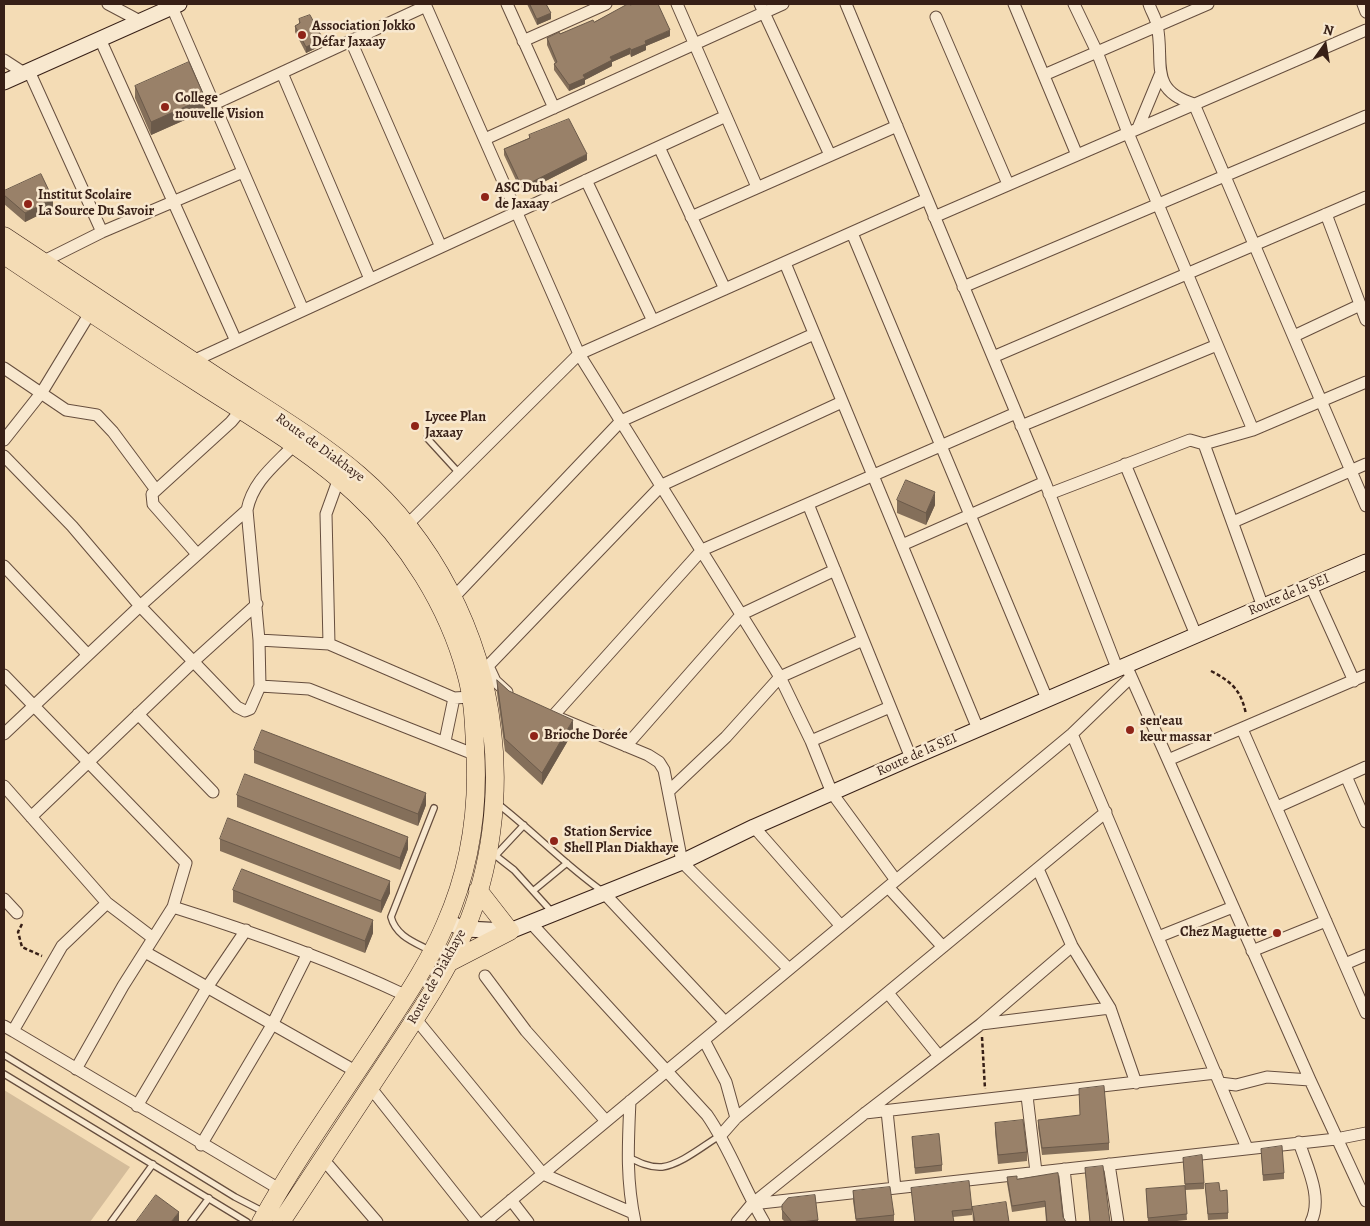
<!DOCTYPE html>
<html>
<head>
<meta charset="utf-8">
<style>
	body { margin:0 }
	#map { position:relative; width:1370px; height:1226px; overflow:hidden; background:#f4dcb5; font-family:Alegreya,serif }
	canvas { display:block }
	.frame { position:absolute; inset:0; border:5px solid #371f16; pointer-events:none }
	.north { position:absolute; left:1300px; top:20px; width:50px; height:50px; -webkit-text-stroke:4px #f8e8cf; paint-order:stroke; rotate:13deg; font-size:14px; font-weight:700; line-height:20px; text-align:center; color:#371f16 }
	.north::after { content:''; display:block; margin:auto; width:18px; height:22px; background:#371f16; clip-path:polygon(50% 0,100% 100%,50% 72%,0 100%) }
</style>
</head>
<body>
<div id="map">
<canvas width="1370" height="1226"></canvas>
<div class="frame"></div>
<div class="north">N</div>
</div>
<script>
const ctx = document.querySelector('canvas').getContext('2d');
ctx.lineJoin = 'round';
function fill(path, color) { ctx.fillStyle = color; ctx.fill(path, 'evenodd'); }
function strokePath(path, color, width, dash) { ctx.strokeStyle = color; ctx.lineWidth = width; ctx.lineCap = dash ? 'butt' : 'round'; ctx.setLineDash(dash || []); ctx.stroke(path); }
function label(font, color, halo, rows, align = 'center') {
  ctx.font = font + ' Alegreya,serif'; ctx.lineWidth = 5; ctx.setLineDash([]); ctx.textBaseline = 'middle'; ctx.strokeStyle = halo; ctx.fillStyle = color; for (const [text, x, y, turn = 0] of rows) {
    ctx.save(); ctx.translate(x, y); ctx.rotate((+turn || 0) * Math.PI / 180); ctx.textAlign = isNaN(turn) ? turn : align; if (halo) ctx.strokeText(text, 0, 0); ctx.fillText(text, 0, 0); ctx.restore();
  }
}
fill(new Path2D(`
	M4,1090L130,1167L90,1222H7L4,1220Z`), '#d4bc9a');
const lane = new Path2D(`
	M427,438L459,473
	M498,804C534,832 565,865 602,891
	M491,852L514,870L552,912
	M496,855L524,825
	M533,891L567,863
	M429,950C414,942 396,936 391,917L434,808
	M4,1055L235,1197L264,1212
	M4,1074L247,1222
	M628,1157C638,1162 650,1168 662,1167C682,1164 704,1145 721,1135
	M111,1222L153,1164
	M191,1222L209,1198`);
const street = new Path2D(`
	M108,4L140,21
	M425,4L579,354L780,677L811,741L832,793L895,879
	M507,4L554,108
	M677,4L757,187
	M760,4L830,155
	M846,4L1045,482L1117,668
	M1014,4L1077,155
	M1074,4L1097,52L1128,133L1253,430
	M1149,4C1151,11 1156,18 1157,25C1165,61 1147,90 1194,104L1366,506
	M1363,4L1366,12
	M172,7L303,310
	M936,17L1008,184
	M100,39L236,341
	M351,41L441,247
	M523,41L606,4
	M4,60L24,73
	M29,71L102,232
	M282,73L370,279
	M1044,75L1208,4
	M214,104L426,6
	M1138,128L1160,75
	M485,139L783,4
	M659,147L725,289
	M586,180L653,321
	M1326,214L1366,320
	M691,217L897,126
	M934,217L1366,30
	M852,233L1047,699
	M42,262L102,232L243,172
	M785,263L978,729
	M963,287L1366,116
	M1294,336L1360,305
	M993,357L1366,197
	M193,361L726,116
	M4,368L66,410L97,415L113,432L156,490
	M1021,426L1217,345
	M4,440L42,392L90,313
	M1204,444L1263,607
	M4,456L72,526L140,606L237,707L245,711L250,709L260,686L259,640L247,510C253,481 274,466 293,446
	M1125,464L1196,635
	M1049,494L1190,440L1204,444L1253,430L1366,382
	M808,504L911,758
	M1233,522L1366,464
	M406,526L579,354L927,199
	M902,545L1045,482
	M197,554L153,504L152,494L231,422L241,410
	M4,566L88,655
	M1311,586L1354,681
	M453,598L621,421L814,334
	M259,640L329,644L454,698L471,697
	M329,644L326,514L339,478
	M488,666L495,681L507,692
	M480,668L488,666L662,485L842,402
	M1129,672L1310,1080L1366,1201
	M4,675L186,863L173,907L123,986L76,1069
	M260,686L309,689L476,755
	M138,714L213,792
	M553,716L702,550L1016,413
	M559,718L648,755L659,762L664,770L682,862L789,969
	M1242,729L1366,1013
	M4,734L140,606L247,510
	M1072,734L1247,1148
	M445,741L454,698
	M811,741L890,707
	M626,746L742,614L835,570
	M1168,760L1366,675
	M1346,776L1366,822
	M4,786L107,903L153,938
	M670,790L726,737L780,677L863,640
	M1277,807L1366,767
	M31,817L194,661L257,604
	M754,827L841,926
	M1038,869L1072,946L1110,1008L1136,1083
	M888,887L943,947
	M603,892L725,1022
	M4,899L17,913
	M173,907C253,932 331,960 407,996
	M531,923L707,1115C730,1148 743,1187 764,1222
	M1158,937L1233,907
	M1252,951L1326,921
	M145,952L357,1072
	M1345,964L1366,955
	M485,976L526,1031L606,1121
	M888,993L939,1056
	M415,1018L543,1174L633,1213
	M981,1024L1110,1008
	M4,1026L13,1031L62,946L107,903
	M13,1031L281,1190
	M704,1040L726,1082L736,1118
	M1220,1083L1236,1085L1267,1077L1310,1080
	M370,1087L477,1222
	M1027,1096L1036,1172
	M630,1101C628,1145 626,1179 635,1222
	M137,1106L208,986L246,930
	M887,1111L895,1188
	M865,1113L1216,1073
	M721,1135L736,1118L1106,812
	M1299,1142C1307,1167 1323,1197 1311,1222
	M201,1145L272,1025L308,953
	M323,1159L377,1222
	M1109,1164L1118,1222
	M1064,1169L1070,1222
	M511,1200L528,1222
	M752,1204L1336,1139L1366,1133
	M485,1222L1072,734L1131,677
	M737,1222L752,1204L864,1114L981,1024L1072,946`);
const secondary = new Path2D(`
	M4,82L179,4
	M447,922L465,929L510,931L682,862L754,827L911,758L1366,562`);
const primary = new Path2D(`
	M4,236C74,283 146,330 217,377C264,408 316,438 359,475C433,539 481,633 492,730C500,795 491,869 465,930C445,975 417,1016 390,1057C354,1112 317,1167 281,1222
	M4,255C68,298 132,340 197,382C251,417 309,450 356,494C407,541 448,606 466,673C473,697 474,722 475,747C479,808 470,869 445,925C428,965 403,1001 379,1038C339,1099 296,1159 261,1222
	M448,963L510,931L478,890`);
strokePath(lane, '#664e3e', 8);
strokePath(street, '#664e3e', 13);
strokePath(secondary, '#371f16', 17);
strokePath(primary, '#371f16', 19);
strokePath(new Path2D(`
	M1211,671C1232,682 1241,690 1246,714
	M22,924L18,932L22,947L42,956
	M982,1037L985,1089`), '#371f16', 2.5, [4, 2.5]);
strokePath(lane, '#f8e8cf', 5.5);
strokePath(street, '#f8e8cf', 11);
strokePath(secondary, '#f8e8cf', 15);
strokePath(primary, '#f4dcb5', 18);
fill(new Path2D(`
	M527,4H546L551,19L537,25Z
	M299,19L323,45L306,53L295,32V26L299,24Z
	M594,22L670,36L646,46V50L631,57L630,54L612,62V66L585,80V84L569,91L554,70V64L555,63L547,45V38Z
	M135,86L205,111L151,135L135,98Z
	M529,135L587,160L522,193L504,155V149L529,138Z
	M4,191L53,208L25,222L4,204Z
	M897,500L935,505L926,525L897,513Z
	M497,680L509,691L573,732L542,785L505,751L497,693Z
	M254,750L426,805L418,826L254,763Z
	M237,795L408,849L400,870L237,807Z
	M220,839L390,893L381,913L220,851Z
	M233,890L373,933L365,953L233,902Z
	M1038,1120L1109,1143V1150L1042,1155L1038,1127Z
	M995,1123L1027,1152V1161L998,1164L995,1132Z
	M912,1137L942,1165V1171L915,1174Z
	M1261,1149L1284,1173V1179L1263,1181Z
	M1183,1158L1204,1183V1189L1185,1190L1187,1220L1167,1222H1148L1146,1189L1185,1186Z
	M1085,1168L1110,1222H1090Z
	M1058,1173L1063,1217L1066,1222H1046L1045,1207L1012,1212L1007,1183V1177L1017,1179Z
	M1205,1184L1220,1191L1228,1213V1219L1208,1220Z
	M911,1188L972,1209V1215L953,1217L954,1222H915Z
	M853,1191L894,1215V1222H856L853,1201Z
	M782,1205L818,1220V1222H785L782,1219Z
	M972,1207L1009,1222H973Z`), '#846f5a');
fill(new Path2D(`
	M551,13V19L537,25V19Z
	M670,30V36L646,46V50L631,57V50L645,41Z
	M323,39V45L306,53V47Z
	M630,48V54L612,62V66L585,80V84L569,91V85L583,75L610,57Z
	M205,98V111L151,135V122Z
	M587,154V160L522,193V187Z
	M53,199V208L25,222V213Z
	M935,492V505L926,525V513Z
	M573,720V732L542,785V773Z
	M426,793V805L418,826V814Z
	M408,837V849L400,870V858Z
	M390,881V893L381,913V901Z
	M373,920V933L365,953V941Z
	M179,1212V1222H171Z`), '#6b5a4a');
const building = new Path2D(`
	M530,4H546L551,13L537,19Z
	M628,4H630V5L634,4H658L670,30L645,41L646,44L631,50L630,48L610,57L612,60L583,75L585,78L569,85L554,64L557,62L547,38L559,32L560,34L593,20L594,22Z
	M310,15L323,39L306,47L295,26L300,23L299,19Z
	M189,62L205,98L151,122L135,86Z
	M569,119L587,154L522,187L504,149L530,138L529,135Z
	M41,174L53,199L25,213L4,195V191Z
	M906,480L935,492L926,513L897,500Z
	M497,680L509,691L573,720L542,773L505,739Z
	M262,730L426,793L418,814L254,750Z
	M245,774L408,837L400,858L237,795Z
	M228,818L390,881L381,901L220,839Z
	M242,869L373,920L365,941L233,890Z
	M1104,1086L1109,1143L1042,1148L1038,1120L1080,1115L1079,1089Z
	M1023,1120L1027,1152L998,1155L995,1123Z
	M939,1134L942,1165L915,1168L912,1137Z
	M1282,1146L1284,1173L1263,1175L1261,1149Z
	M1202,1155L1204,1183L1185,1184L1183,1158Z
	M1103,1166L1110,1222H1090L1085,1168Z
	M1058,1173L1063,1217L1066,1222H1047L1045,1201L1012,1206L1007,1177L1017,1176V1179Z
	M969,1181L972,1209L952,1211L954,1222H915L911,1188Z
	M1219,1183L1220,1191L1227,1190L1228,1213L1208,1214L1205,1184Z
	M1185,1186L1187,1214L1148,1218L1146,1189Z
	M890,1187L894,1215L856,1219L853,1191Z
	M156,1195L179,1212L171,1222H136Z
	M815,1195L818,1220L801,1222H792L782,1210V1205L788,1198Z
	M1006,1202L1009,1222H975L972,1207Z`);
fill(building, '#998169');
strokePath(building, '#6b5a4a', 1);
for (const [x, y, r, color] of [
	[302,35,5,"#8f2418"],
	[165,107,5,"#8f2418"],
	[485,197,5,"#8f2418"],
	[28,204,5,"#8f2418"],
	[415,426,5,"#8f2418"],
	[1130,730,5,"#8f2418"],
	[534,736,5,"#8f2418"],
	[554,841,5,"#8f2418"],
	[1277,933,5,"#8f2418"]
]) { const dot = new Path2D(); dot.arc(x, y, r, 0, 2 * Math.PI); ctx.fillStyle = color; ctx.fill(dot); strokePath(dot, '#f8e8cf', 2); }
label('bold 14px', '#371f16', '#f8e8cf', [
	["Association Jokko",312,27],
	["Défar Jaxaay",312,43],
	["College",175,99],
	["nouvelle Vision",175,115],
	["ASC Dubai",495,189],
	["de Jaxaay",495,205],
	["Institut Scolaire",38,196],
	["La Source Du Savoir",38,212],
	["Lycee Plan",425,418],
	["Jaxaay",425,434],
	["sen'eau",1140,722],
	["keur massar",1140,738],
	["Brioche Dorée",544,736],
	["Station Service",564,833],
	["Shell Plan Diakhaye",564,849],
	["Chez Maguette",1267,933,"right"]
], 'left');
label('14px', '#371f16', '#f8e8cf', [
	["Route de Diakhaye",320,448,36],
	["Route de la SEI",1289,595,-23],
	["Route de la SEI",917,755,-24],
	["Route de Diakhaye",437,977,-61]
]);
</script>
</body>
</html>
